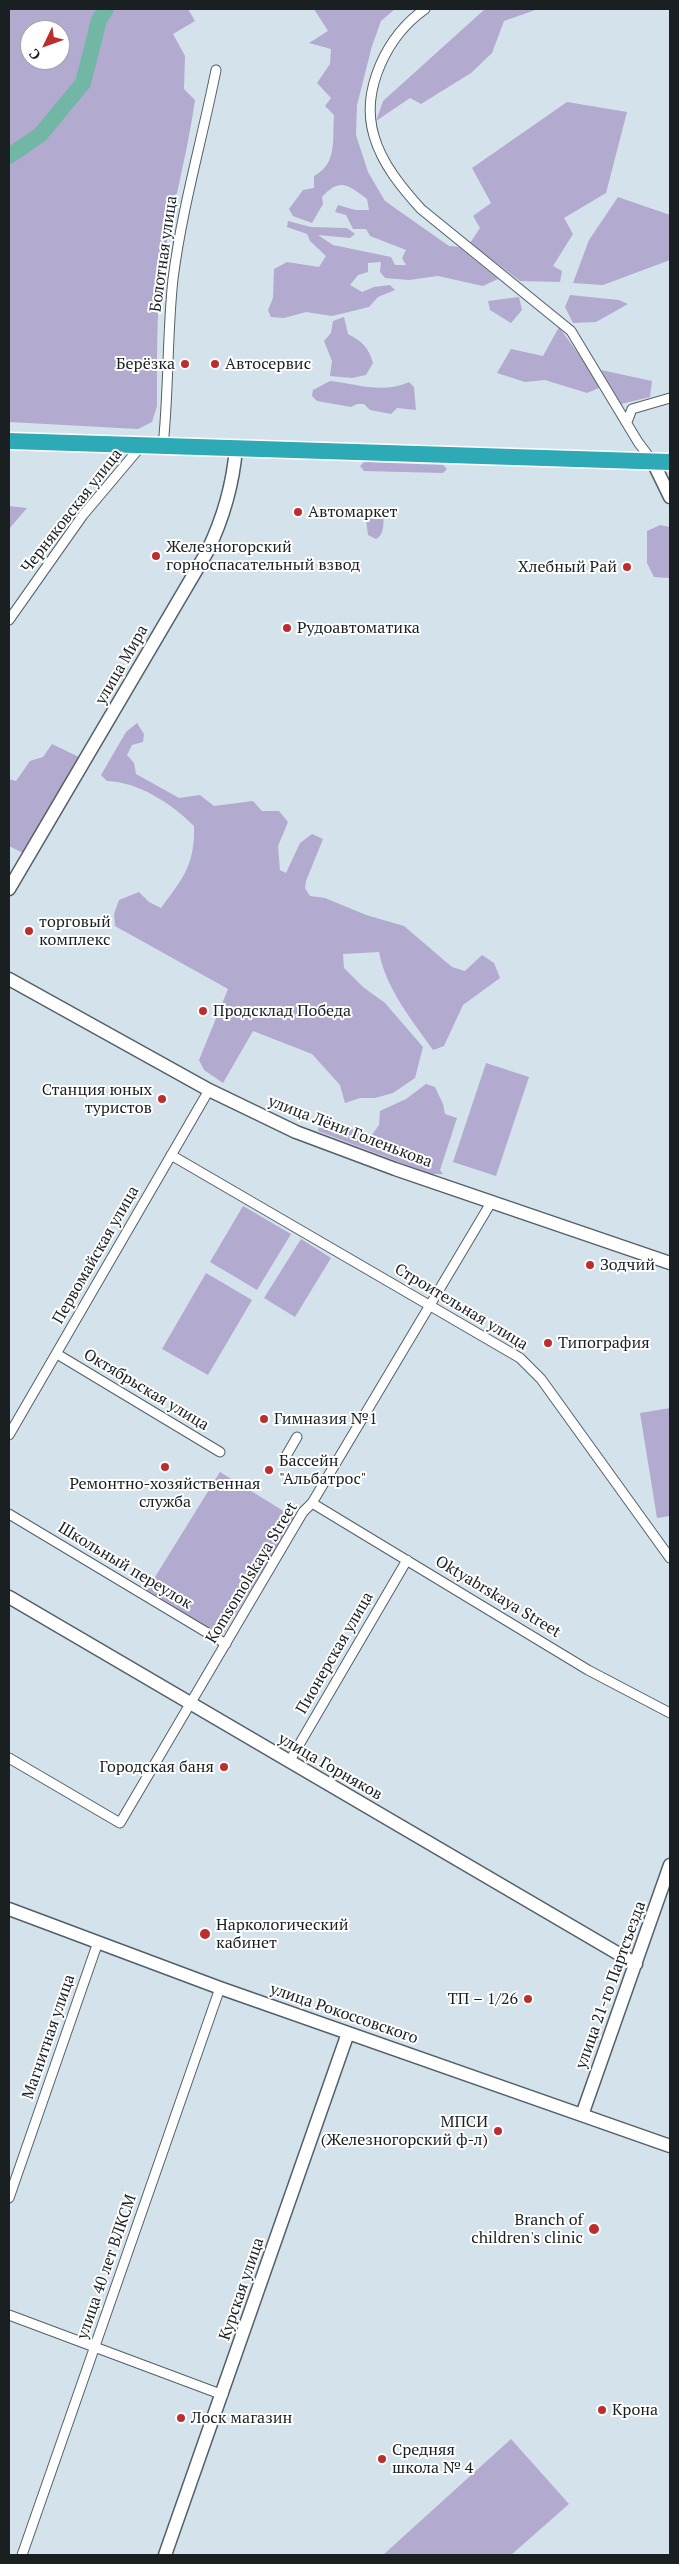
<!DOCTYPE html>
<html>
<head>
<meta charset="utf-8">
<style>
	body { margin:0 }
	#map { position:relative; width:679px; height:2564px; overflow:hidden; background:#d4e2ec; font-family:"PT Serif",serif }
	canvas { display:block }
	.frame { position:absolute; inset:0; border:10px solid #1a1f22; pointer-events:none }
	.north { position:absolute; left:20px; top:20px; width:50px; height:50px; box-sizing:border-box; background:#fff; border:1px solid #a3a5a7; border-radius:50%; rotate:228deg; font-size:14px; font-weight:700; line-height:20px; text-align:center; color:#1a1f22 }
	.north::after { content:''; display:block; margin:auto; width:18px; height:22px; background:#bc2d2e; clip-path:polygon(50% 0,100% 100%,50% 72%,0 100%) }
</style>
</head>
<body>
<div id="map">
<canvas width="679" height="2564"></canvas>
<div class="frame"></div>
<div class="north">С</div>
</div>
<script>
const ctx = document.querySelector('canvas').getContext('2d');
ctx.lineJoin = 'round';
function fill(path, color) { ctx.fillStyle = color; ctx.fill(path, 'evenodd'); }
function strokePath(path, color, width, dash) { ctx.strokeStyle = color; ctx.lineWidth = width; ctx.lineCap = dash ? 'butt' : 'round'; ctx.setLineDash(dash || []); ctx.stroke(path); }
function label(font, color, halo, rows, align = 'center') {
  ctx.font = font + ' "PT Serif",serif'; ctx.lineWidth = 4; ctx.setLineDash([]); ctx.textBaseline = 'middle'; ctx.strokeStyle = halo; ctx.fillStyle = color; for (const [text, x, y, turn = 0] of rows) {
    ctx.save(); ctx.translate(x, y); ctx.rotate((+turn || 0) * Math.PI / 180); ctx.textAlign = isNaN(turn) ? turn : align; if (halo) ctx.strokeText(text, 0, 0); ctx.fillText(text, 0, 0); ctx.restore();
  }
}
fill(new Path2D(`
	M9,9H188L195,21L173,34L185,56L184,89L195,100C187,157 171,212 162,269C156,314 157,360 157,406L152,422L138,429L9,422ZM30,30H60V60H30Z
	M314,9H395L381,21L372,46L357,105L356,135L368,172L385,201L449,246L459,247L498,279L483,286L438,276L409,280L385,278L380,272L381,262L368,263V272L358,275L350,285L362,292L374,287L390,285L395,290L378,297L369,307L332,316L306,312L284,318L271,317L268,310L273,298L274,269L287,262L319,267L326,256L310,241L307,234L287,227L288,221L311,227L347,228L355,234L350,238L318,235L333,245L391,257L395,265H406L402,258L406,250L370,236L366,229H353L346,215L335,212L338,205L355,210H369L367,199C348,185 340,177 322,197L323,204L312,223L293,216L289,209L303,190L314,188V176C338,163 332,140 334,115L325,106L331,98L317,83L330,64L331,49L309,43L328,31Z
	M485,9H538L504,21L492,53L471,73L421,104L410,98L376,121L383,101Z
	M567,102L627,112L606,193L564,218L573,234L553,266L562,271L560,282L520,281L470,243L480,228L473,216L491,203L472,168Z
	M618,197L670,215V260L603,285L573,283L589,240Z
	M570,295L619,300L628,304L596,322L573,323L565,307Z
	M519,297L522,310L511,323L490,310L488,301Z
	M344,317L348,334C362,341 369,348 373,363L366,375L352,378L330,376L332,361L324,341L331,333L333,321Z
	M559,327L596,378L599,388L587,393L545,380L525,382L497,373L511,349L543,356Z
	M601,370L652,381L650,397L621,404Z
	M330,381C357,384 383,394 409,382L414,387L416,410L397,408L391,414L370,410L364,404H357L351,407L317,401L312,396L313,390Z
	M364,462L443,465L447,469L443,473L364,471L360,466Z
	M9,506L27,508L9,529Z
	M365,512H384C383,522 385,535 376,539L368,535Z
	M660,525L670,527V578L654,577L647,563V531Z
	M137,723L144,734L143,742L132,745L127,755L134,763L136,774L179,798L200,795L214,806L253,801L262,811H279L288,822L278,846L280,870L286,873L300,843L312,834L323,839L306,881L305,888L310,896L325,898L366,915L404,926L452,967L465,971L482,955L494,963L500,978L463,1005L444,1046L433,1050C412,1020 386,989 379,952L343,954L344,968L363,987L385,1003L423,1047L415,1078L393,1093L375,1098H360L345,1103L340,1085L312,1054L253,1031L223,1083L204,1070L199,1060L228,989L115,926L114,914L119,900L139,892L149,902L161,908C183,878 195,865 194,826C172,804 139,782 107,781L101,775L126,732Z
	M52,744L81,758L23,853L9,846V779L16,781L30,761L43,757Z
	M486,1063L529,1077L496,1176L453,1162Z
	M426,1084L435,1087L443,1104L445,1114L457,1118L440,1170L443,1174H430L318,1131L319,1127L334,1124L372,1135L379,1125L380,1111L406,1099Z
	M243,1206L291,1234L257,1290L210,1262Z
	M301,1239L331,1258L295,1317L264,1298Z
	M206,1273L252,1300L208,1375L162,1349Z
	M670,1408V1516L657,1518L640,1413Z
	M220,1472L295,1518L222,1636L147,1590Z
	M511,2439L569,2504L511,2555H383Z`), '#b3aad0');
strokePath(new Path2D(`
	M9,156L40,135L83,83L99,20L106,9`), '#72b7a5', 16);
const street = new Path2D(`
	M425,9C388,35 360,89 374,136C382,164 402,188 421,209L571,331L638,442L653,462
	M627,422L632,409L670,398
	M163,446C169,390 167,334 173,279C182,208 202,140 216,70
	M9,620L83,515L142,445
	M171,1155L520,1358L541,1379L670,1558
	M57,1354L220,1452
	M9,1435L209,1090
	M286,1456L297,1437
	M312,1503L588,1670L670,1713
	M9,1514L226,1644
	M9,1758L120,1823L303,1512L312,1503L492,1201
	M289,1762L407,1560
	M9,2198L98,1942
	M9,2315L223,2395
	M22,2555L220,1988`);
const secondary = new Path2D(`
	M653,462L670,497
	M9,889L207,552C223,519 233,485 236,448
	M9,979L209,1090L296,1132L395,1169L670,1263
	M9,1597L636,1964
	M9,1909L220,1988L670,2146
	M582,2115L670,1865
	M165,2555L348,2033`);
const highway = new Path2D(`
	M9,441L670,462`);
strokePath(street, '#536068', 11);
strokePath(secondary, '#536068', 15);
strokePath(highway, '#fff', 19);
strokePath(street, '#fff', 9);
strokePath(secondary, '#fff', 12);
strokePath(highway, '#2ea9b6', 16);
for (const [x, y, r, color] of [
	[185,364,5,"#bc2d2e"],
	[215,364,5,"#bc2d2e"],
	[298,512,5,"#bc2d2e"],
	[156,556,5,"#bc2d2e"],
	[627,567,5,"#bc2d2e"],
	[287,628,5,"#bc2d2e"],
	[29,931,5,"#bc2d2e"],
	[203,1011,5,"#bc2d2e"],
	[162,1099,5,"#bc2d2e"],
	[590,1265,5,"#bc2d2e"],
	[548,1343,5,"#bc2d2e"],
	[264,1419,5,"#bc2d2e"],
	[165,1467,5,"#bc2d2e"],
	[269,1470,5,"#bc2d2e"],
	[224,1767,5,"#bc2d2e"],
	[205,1934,6,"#bc2d2e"],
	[528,1999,5,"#bc2d2e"],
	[498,2131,5,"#bc2d2e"],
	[594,2229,6,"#bc2d2e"],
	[602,2410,5,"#bc2d2e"],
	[181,2418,5,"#bc2d2e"],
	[382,2459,5,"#bc2d2e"]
]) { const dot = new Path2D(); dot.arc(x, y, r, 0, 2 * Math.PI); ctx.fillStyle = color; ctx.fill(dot); strokePath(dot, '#fff', 2); }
label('16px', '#1a1f22', '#fff', [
	["Болотная улица",164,254,-82],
	["Черняковская улица",72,511,-52],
	["улица Мира",122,665,-60],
	["улица Лёни Голенькова",350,1132,21],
	["Первомайская улица",96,1255,-60],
	["Строительная улица",461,1307,31],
	["Октябрьская улица",146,1390,31],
	["Школьный переулок",125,1566,31],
	["Komsomolskaya Street",252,1573,-59],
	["Oktyabrskaya Street",498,1597,31],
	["Пионерская улица",335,1653,-60],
	["улица Горняков",330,1767,30],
	["улица 21-го Партсъезда",611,1985,-70],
	["улица Рокоссовского",344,2014,19],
	["Магнитная улица",49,2037,-71],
	["улица 40 лет ВЛКСМ",107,2267,-71],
	["Курская улица",242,2289,-71]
]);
label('16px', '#1a1f22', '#fff', [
	["Берёзка",175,364,"right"],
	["Автосервис",225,364],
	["Автомаркет",308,512],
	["Железногорский",166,547],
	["горноспасательный взвод",166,565],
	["Хлебный Рай",617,567,"right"],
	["Рудоавтоматика",297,628],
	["торговый",39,922],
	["комплекс",39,940],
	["Продсклад Победа",213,1011],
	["Станция юных",152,1090,"right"],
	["туристов",152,1108,"right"],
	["Зодчий",600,1265],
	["Типография",558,1343],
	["Гимназия №1",274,1419],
	["Бассейн",279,1461],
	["\"Альбатрос\"",279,1479],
	["Ремонтно-хозяйственная",165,1484,"center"],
	["служба",165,1502,"center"],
	["Городская баня",214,1767,"right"],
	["Наркологический",216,1925],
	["кабинет",216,1943],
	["ТП – 1/26",518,1999,"right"],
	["МПСИ",488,2122,"right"],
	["(Железногорский ф-л)",488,2140,"right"],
	["Branch of",583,2220,"right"],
	["children's clinic",583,2238,"right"],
	["Крона",612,2410],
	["Лоск магазин",191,2418],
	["Средняя",392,2450],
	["школа № 4",392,2468]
], 'left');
</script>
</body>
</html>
